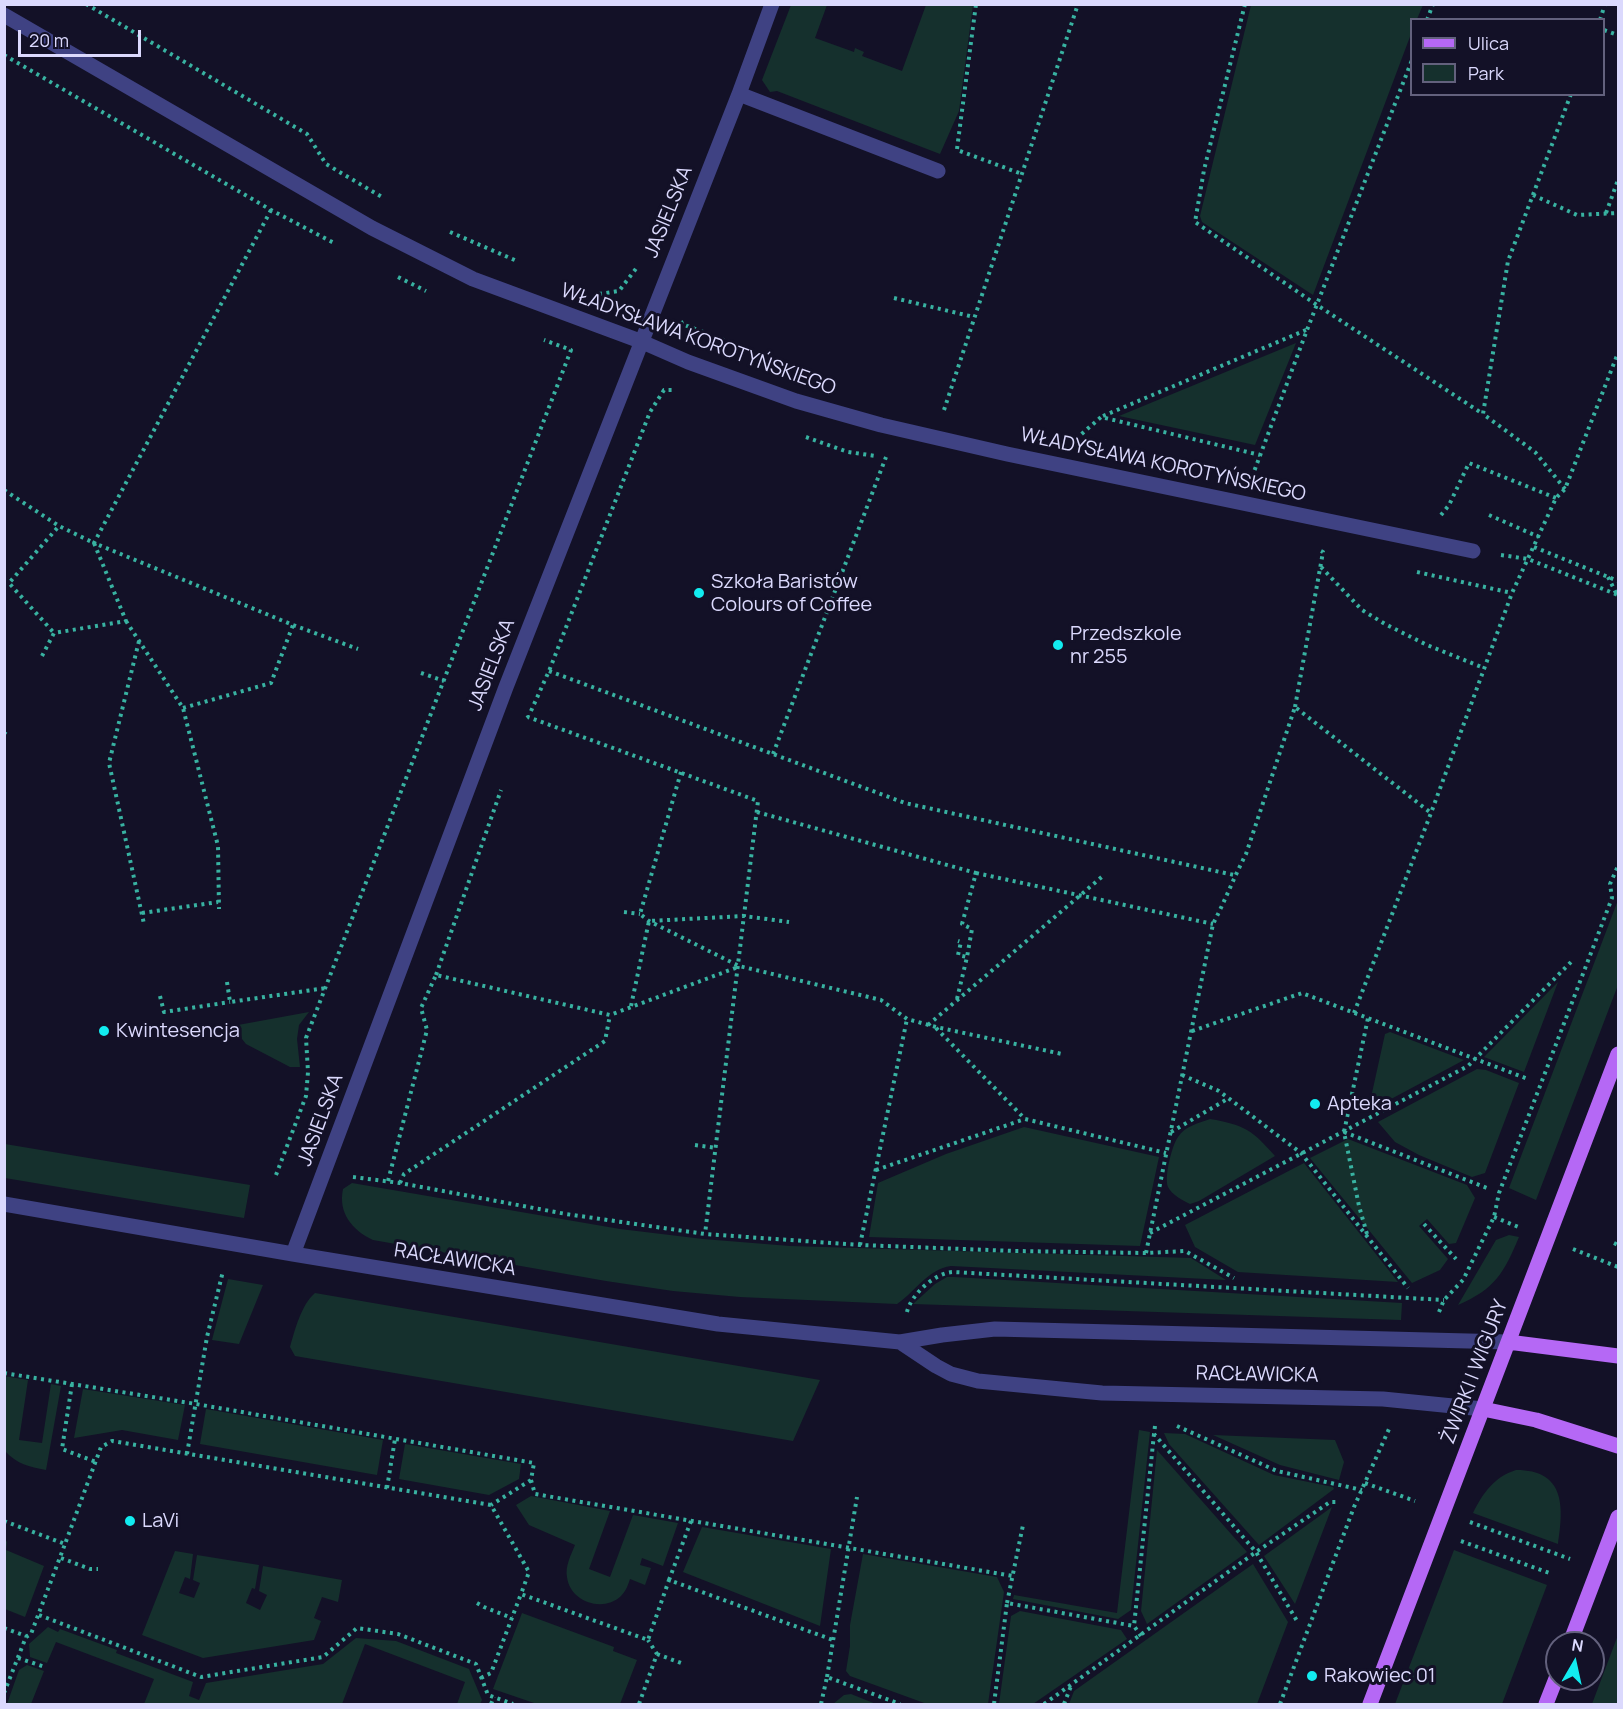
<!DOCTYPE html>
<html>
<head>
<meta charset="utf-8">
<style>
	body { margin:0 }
	#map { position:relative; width:1623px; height:1709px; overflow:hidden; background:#131127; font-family:Manrope,sans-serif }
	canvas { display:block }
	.frame { position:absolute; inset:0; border:6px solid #dbd9fd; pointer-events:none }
	.legend { position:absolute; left:1410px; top:18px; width:195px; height:78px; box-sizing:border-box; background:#131127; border:2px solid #63617d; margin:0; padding:8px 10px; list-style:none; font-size:18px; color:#dbd9fd }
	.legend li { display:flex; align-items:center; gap:12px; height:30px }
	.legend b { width:30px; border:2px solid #63617d }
	.north { position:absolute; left:1545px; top:1631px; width:60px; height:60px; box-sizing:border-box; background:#131127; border:2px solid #63617d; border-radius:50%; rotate:9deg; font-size:16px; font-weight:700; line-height:24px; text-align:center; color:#dbd9fd }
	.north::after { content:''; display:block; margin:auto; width:21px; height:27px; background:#12ecf0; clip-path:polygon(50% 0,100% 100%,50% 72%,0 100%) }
	.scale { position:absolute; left:18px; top:30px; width:123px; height:27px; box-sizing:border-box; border:3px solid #dbd9fd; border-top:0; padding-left:8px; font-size:18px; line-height:21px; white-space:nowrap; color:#dbd9fd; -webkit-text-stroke:4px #131127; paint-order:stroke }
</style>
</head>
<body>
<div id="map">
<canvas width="1623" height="1709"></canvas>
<div class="frame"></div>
<ul class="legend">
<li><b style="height:8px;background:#b568f5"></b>Ulica</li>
<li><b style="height:16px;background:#15302d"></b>Park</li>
</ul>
<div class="north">N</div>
<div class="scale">20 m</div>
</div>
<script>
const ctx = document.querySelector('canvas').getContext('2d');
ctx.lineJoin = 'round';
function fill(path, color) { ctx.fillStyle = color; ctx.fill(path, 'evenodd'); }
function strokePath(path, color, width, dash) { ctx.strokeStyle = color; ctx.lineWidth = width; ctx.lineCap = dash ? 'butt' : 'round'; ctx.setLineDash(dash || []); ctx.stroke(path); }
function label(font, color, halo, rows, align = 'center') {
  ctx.font = font + ' Manrope,sans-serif'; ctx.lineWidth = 6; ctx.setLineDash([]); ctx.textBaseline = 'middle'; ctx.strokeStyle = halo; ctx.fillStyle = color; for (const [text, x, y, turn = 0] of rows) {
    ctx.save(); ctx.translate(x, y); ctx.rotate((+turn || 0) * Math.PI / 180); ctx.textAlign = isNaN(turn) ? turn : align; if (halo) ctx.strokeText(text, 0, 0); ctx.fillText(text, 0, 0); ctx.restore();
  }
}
fill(new Path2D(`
	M791,5H827L815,38L854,52L855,48L864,52L862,56L902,71L926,5H973L959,111L940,154L777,91L770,92L762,80Z
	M1251,5H1423L1417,19L1412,20L1411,34L1313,295L1202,222L1200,216Z
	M1296,343L1255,445L1119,416Z
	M1618,900V985L1536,1200L1509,1188Z
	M1558,982L1524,1072L1484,1057Z
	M309,1012L299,1025L297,1039L300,1067H290L246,1044L242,1039L238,1025Z
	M1390,1032L1464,1060L1378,1106L1370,1102L1385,1034Z
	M1477,1069L1486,1070L1519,1083L1485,1173L1472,1177L1419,1155L1395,1142L1378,1122Z
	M1210,1119C1245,1125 1252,1130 1275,1156L1199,1201L1190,1204C1182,1200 1172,1195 1168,1187C1164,1177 1172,1145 1178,1137C1185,1126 1199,1123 1210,1119Z
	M1024,1127L1159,1157L1140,1246L869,1237L878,1183L946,1154Z
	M1348,1139L1467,1185L1475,1198L1456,1243L1449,1244L1427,1219L1419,1226L1448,1259L1440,1270L1412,1283L1310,1158Z
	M5,1144L250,1185L244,1218L5,1178Z
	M1304,1163L1398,1282L1238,1272L1195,1247L1185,1225Z
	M352,1183L620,1229L703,1239L790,1246L1191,1258L1226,1280L951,1266C928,1269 916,1291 897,1304L740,1297L673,1291L606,1281L373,1240C352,1230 338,1213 343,1189Z
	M1509,1235L1519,1237C1504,1273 1495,1289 1458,1305L1496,1240Z
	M947,1277H954L1402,1303L1401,1320L913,1304L935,1284Z
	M228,1279L263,1285L239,1344L212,1340Z
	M315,1293L820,1380L793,1441L295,1356L290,1347C295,1330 301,1305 315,1293Z
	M4,1376L28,1380L19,1440L42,1443L51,1384L61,1386L46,1470C29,1467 17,1464 5,1451Z
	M83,1389L185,1405L178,1440L122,1430L74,1438Z
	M206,1409L383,1440L377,1475L200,1444Z
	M1139,1430L1150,1432L1131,1610L1118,1619L1013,1599L1014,1595L1117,1613Z
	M1164,1433L1185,1434L1274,1475L1333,1487L1334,1489L1259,1545L1169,1444Z
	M1213,1435L1335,1440L1344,1462L1339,1480L1280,1465Z
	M405,1444L521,1464L519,1479L489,1495L399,1479Z
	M1157,1450L1247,1552L1147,1624L1141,1611Z
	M1516,1470C1565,1470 1564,1506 1558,1544L1473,1513C1483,1493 1494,1477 1516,1470Z
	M531,1496L610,1511L589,1569L610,1577L633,1515L678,1523L663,1566L642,1558L640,1565L651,1568L645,1585L630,1579C628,1585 626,1591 621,1596C603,1613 570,1602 567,1577C565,1566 571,1555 575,1545L529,1525L516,1505Z
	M1332,1507L1295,1604L1264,1556Z
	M702,1527L831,1549L820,1626L683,1572Z
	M4,1538L7,1542L6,1550L44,1566L25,1617L5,1609Z
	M1454,1550L1547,1585L1502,1704H1395Z
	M175,1551L193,1554L190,1579L185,1577L179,1593L194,1598L200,1583L193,1580L197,1555L259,1565L255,1589L252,1588L246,1603L260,1610L267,1595L259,1591L263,1566L342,1580L338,1602L322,1597L314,1618L321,1621L314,1640L203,1658L142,1635Z
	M863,1554L997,1577L1004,1592L988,1704H927L850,1676L846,1671L850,1646V1625Z
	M1253,1564L1288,1622L1257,1704H1069L1074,1691Z
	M1020,1611L1121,1630L1127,1639L1033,1704H999L1011,1616Z
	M522,1613L614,1647L613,1651L637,1660L620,1704H537L493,1689Z
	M48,1627L58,1632L60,1629L117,1650L116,1653L193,1682L189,1696L199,1700L206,1683L323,1664L356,1638L396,1641L469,1669L482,1700L480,1704H457L465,1682L365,1644L342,1704H144L154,1679L56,1642L47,1663L30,1657L29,1644Z
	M1618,1635V1704H1592Z
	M27,1665L44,1671L31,1704H7L19,1670Z
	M851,1694L876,1704H833L844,1695Z`), '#15302d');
strokePath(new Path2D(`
	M86,4L307,134L326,164L382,197
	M1245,4L1204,170L1195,222L1317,305L1483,414
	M1427,20L1433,4
	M1600,20L1605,4
	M1604,30L1618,35
	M4,55L271,210L336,244
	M957,149L976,4
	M960,151L1022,174
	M1533,195L1577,215L1618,213
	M271,210L94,543L293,625L358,649
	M1606,213L1618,180
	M450,232L517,261
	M398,277L426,291
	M599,294L619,291L638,266
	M894,298L974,317
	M681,321L682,324L737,345
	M944,410L1078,4
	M1103,416L1306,330
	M806,437L848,452L876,456
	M1076,439L1101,417L1260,455
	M1252,477L1307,330L1412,60
	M1565,489L1535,452L1483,414L1508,261L1571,94
	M4,490L59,526
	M1441,515L1449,505L1469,463L1556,498
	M1489,515L1539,537
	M1534,547L1618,581
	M1501,555L1528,559L1618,595
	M1321,567L1362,610L1385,624L1427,645L1484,668
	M1417,572L1512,593
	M1608,577L1617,595
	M126,621L183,708L218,846L219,909
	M139,641L109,763L144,924
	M42,656L54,633L126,621L94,543L59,526L9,583L54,633
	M549,671L905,803L1234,875
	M421,673L444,681
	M1295,707L1323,552L1321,551
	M183,708L271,683L293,625
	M531,711L549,671L650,412L664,390H675
	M527,718L528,717L758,801L705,1234
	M4,734L7,730
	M773,754L886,457
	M681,772L640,914L649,921L739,966L881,1000L907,1019L936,1027L1062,1054
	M757,812L976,873L962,924L972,929L967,957
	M976,873L1213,924
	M624,912L640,914
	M142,913L218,902
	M436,975L501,790
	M227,982L230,1002L326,988
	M160,996L164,1012L230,1002
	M957,999L967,957L958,955L961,942L958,941
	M631,1006L649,921L744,916L789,922
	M1354,1013L1431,813L1512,593L1556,498L1565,489L1618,353
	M928,1025L1104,875
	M936,1028L1025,1119L1166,1153
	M1192,1031L1302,993L1528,1079
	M1182,1075L1219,1091L1301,1153L1408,1288
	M1171,1132L1229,1098
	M1344,1132L1487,1188
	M695,1145L717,1148
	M876,1170L1025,1119
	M276,1175L306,1096L308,1072L306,1038L571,350L544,340
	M353,1177L400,1183L566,1214L705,1234L860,1245L1015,1251L1146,1253L1185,1251L1234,1278
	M388,1181L427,1030L421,1008L436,975L610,1015L738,967
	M400,1183L404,1174L605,1041L610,1015
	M1494,1217L1521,1228
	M1424,1224L1456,1259
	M1150,1233L1468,1066L1573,960
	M1367,1234L1359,1206L1344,1132L1368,1018
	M1614,1243L1618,1245
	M860,1245L907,1019
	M1573,1249L1618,1267
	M1146,1253L1213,924C1225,901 1234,877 1246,854L1295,707L1431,813
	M907,1312C911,1295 934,1273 953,1272L1444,1300
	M1439,1312L1444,1300L1463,1280L1494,1217L1499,1193L1612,898L1610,884L1618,866
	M4,1373L196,1404L534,1463L531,1480L491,1505
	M72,1384L62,1449L96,1462
	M1155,1426L1154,1434L1256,1552L1297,1621
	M1177,1426L1277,1471L1362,1490
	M187,1454L207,1337L223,1271
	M531,1480L535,1494L1013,1576
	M1365,1483L1415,1501
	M387,1488L395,1439
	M4,1521L65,1544L101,1447L112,1441L491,1505L529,1572L521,1594L648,1640L669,1580L833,1640
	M1470,1522L1570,1559
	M1461,1541L1552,1574
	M61,1558L90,1569H98
	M669,1580L691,1521
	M477,1603L484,1607L512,1618
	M1007,1603L1023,1525
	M39,1615L201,1677L323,1657L357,1628L398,1634L476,1664L488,1695L513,1704
	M4,1628L26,1636
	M1141,1636L1134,1626L1154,1434
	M657,1654L681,1663
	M18,1658L45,1667
	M827,1677L857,1497
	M481,1678L491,1673L521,1594
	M4,1693L26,1637L31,1634L65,1544
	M491,1704L494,1697
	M639,1704L657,1654L648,1640
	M821,1704L827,1677L900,1704
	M994,1704L1007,1603L1134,1626
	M1044,1704L1256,1552L1330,1502H1336
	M1064,1704L1071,1686
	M1280,1704L1354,1507L1389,1429`), '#38b2a1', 4, [3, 4.5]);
strokePath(new Path2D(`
	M4,15L372,228L473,279L640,341L688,362L796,401L881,425L1007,454L1473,551
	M739,94L938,171
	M4,1204L293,1254L718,1324L900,1342L942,1335L995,1329L1508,1342
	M293,1254L506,687L739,94L772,4
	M900,1342L936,1366L951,1374L978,1381L1102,1393L1383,1399L1483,1409`), '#3f4283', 15);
strokePath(new Path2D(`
	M1508,1342L1618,1356
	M1483,1409L1536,1420L1618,1446
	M1570,1643L1618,1517
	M1370,1704L1618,1054
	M1546,1704L1557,1676`), '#b568f5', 15);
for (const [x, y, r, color] of [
	[699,593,6,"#12ecf0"],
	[1058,645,6,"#12ecf0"],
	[104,1031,6,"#12ecf0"],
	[1315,1104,6,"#12ecf0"],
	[130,1521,6,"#12ecf0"],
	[1312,1676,6,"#12ecf0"]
]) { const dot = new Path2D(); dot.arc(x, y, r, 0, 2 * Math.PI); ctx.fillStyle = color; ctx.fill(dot); strokePath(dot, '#131127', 2); }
label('20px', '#dbd9fd', '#131127', [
	["JASIELSKA",669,212,-68],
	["WŁADYSŁAWA KOROTYŃSKIEGO",698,340,20],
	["WŁADYSŁAWA KOROTYŃSKIEGO",1163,465,12],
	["JASIELSKA",492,665,-69],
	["JASIELSKA",321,1120,-70],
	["RACŁAWICKA",455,1260,9],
	["ŻWIRKI I WIGURY",1475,1372,-69],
	["RACŁAWICKA",1257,1375,1]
]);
label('20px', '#dbd9fd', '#131127', [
	["Szkoła Baristów",711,582],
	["Colours of Coffee",711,605],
	["Przedszkole",1070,634],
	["nr 255",1070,657],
	["Kwintesencja",116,1031],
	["Apteka",1327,1104],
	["LaVi",142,1521],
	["Rakowiec 01",1324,1676]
], 'left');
</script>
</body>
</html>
